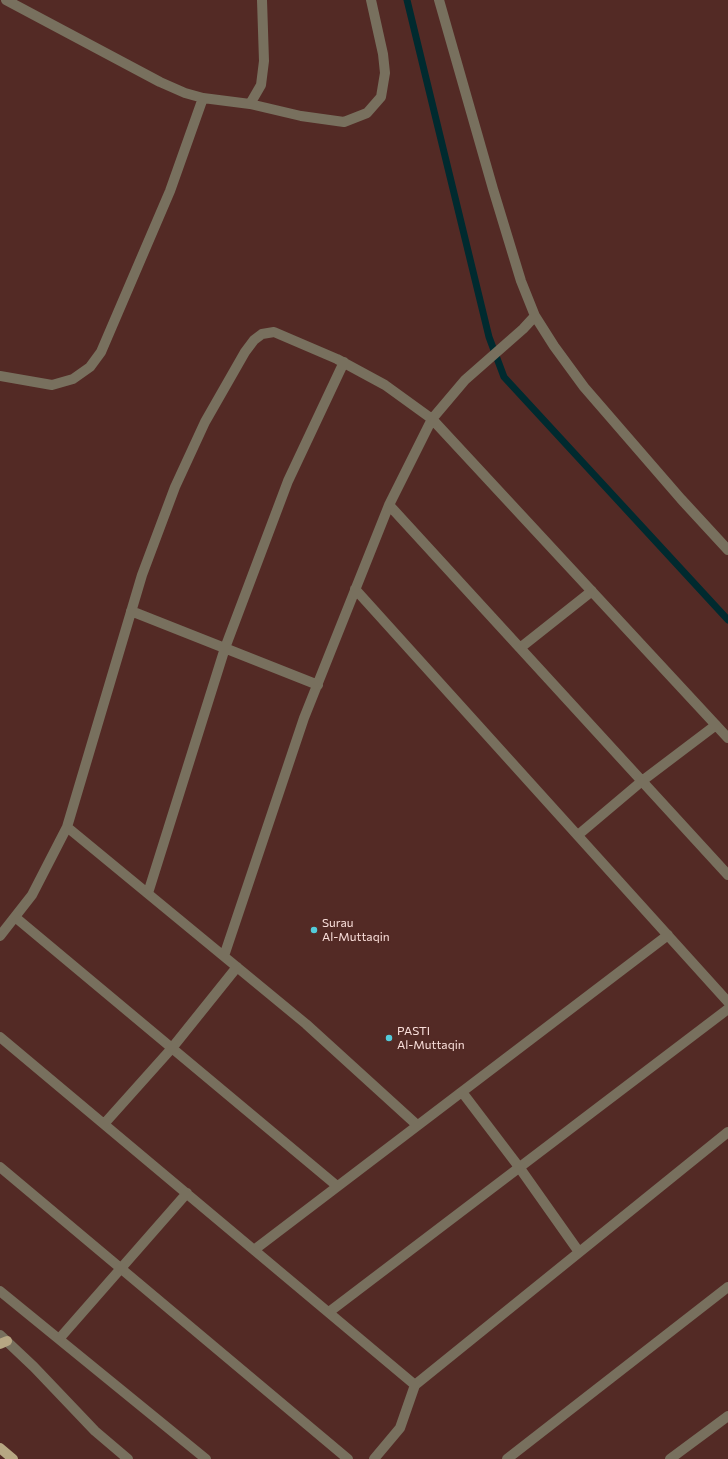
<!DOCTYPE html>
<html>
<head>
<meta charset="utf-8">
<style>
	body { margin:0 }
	canvas { display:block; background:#532a25 }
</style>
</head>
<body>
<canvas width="728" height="1459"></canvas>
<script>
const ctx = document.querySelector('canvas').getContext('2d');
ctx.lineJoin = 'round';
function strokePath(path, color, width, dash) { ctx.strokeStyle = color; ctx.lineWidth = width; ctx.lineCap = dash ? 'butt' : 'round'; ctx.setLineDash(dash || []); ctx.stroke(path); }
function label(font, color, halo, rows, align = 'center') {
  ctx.font = font + ' Commissioner,sans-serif'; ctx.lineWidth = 4; ctx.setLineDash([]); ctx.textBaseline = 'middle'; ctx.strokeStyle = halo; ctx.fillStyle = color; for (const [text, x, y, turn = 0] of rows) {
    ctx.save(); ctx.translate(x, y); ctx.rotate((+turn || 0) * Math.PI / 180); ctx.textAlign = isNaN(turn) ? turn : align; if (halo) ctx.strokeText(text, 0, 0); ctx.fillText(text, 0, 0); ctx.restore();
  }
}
strokePath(new Path2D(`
	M407,0L489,337L504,377L728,620`), '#002a2f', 7);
strokePath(new Path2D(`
	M6,0L160,82L185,93L203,98L250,104L301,116L344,122L367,113L381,97L385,73L383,54L371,0
	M439,0L493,189L521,281L535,316L554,346L584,387L681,499L728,550
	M250,104L261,85L264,61L262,0
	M0,376L52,385L73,379L90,367L101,352L170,191L203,98
	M389,505L728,875
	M355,589L728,1002
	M131,611L318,685
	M520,648L592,591
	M67,827L306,1024L417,1125
	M578,835L642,781L716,725
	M148,893L225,648L288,481L344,362
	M15,917L337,1186
	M0,936L32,895L67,827L142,575L175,487L205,422L245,352L254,340L262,334L274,332L337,359L385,385L432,419L728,738
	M224,956L304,718L389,505L432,419L465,380L523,329L535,316
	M0,1037L415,1385
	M462,1092L519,1167L579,1252
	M104,1124L172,1048L237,967
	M0,1167L348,1459
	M254,1250L668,935
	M0,1291L206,1459
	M329,1312L728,1009
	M0,1335L34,1367L95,1431L128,1459
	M59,1339L187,1193
	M374,1459L400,1428L415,1385L728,1132
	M507,1459L728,1287
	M670,1459L728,1416`), '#78705e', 10);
strokePath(new Path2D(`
	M0,1344L7,1341
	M0,1448L13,1459`), '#b7a783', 10);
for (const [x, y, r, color] of [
	[314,930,4,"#53cbda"],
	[389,1038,4,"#53cbda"]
]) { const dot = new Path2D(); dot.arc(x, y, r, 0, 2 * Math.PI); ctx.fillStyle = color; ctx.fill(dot); strokePath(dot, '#532a25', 1.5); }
label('12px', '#f9deda', '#532a25', [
	["Surau",322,923],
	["Al-Muttaqin",322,937],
	["PASTI",397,1031],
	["Al-Muttaqin",397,1045]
], 'left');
</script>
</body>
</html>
